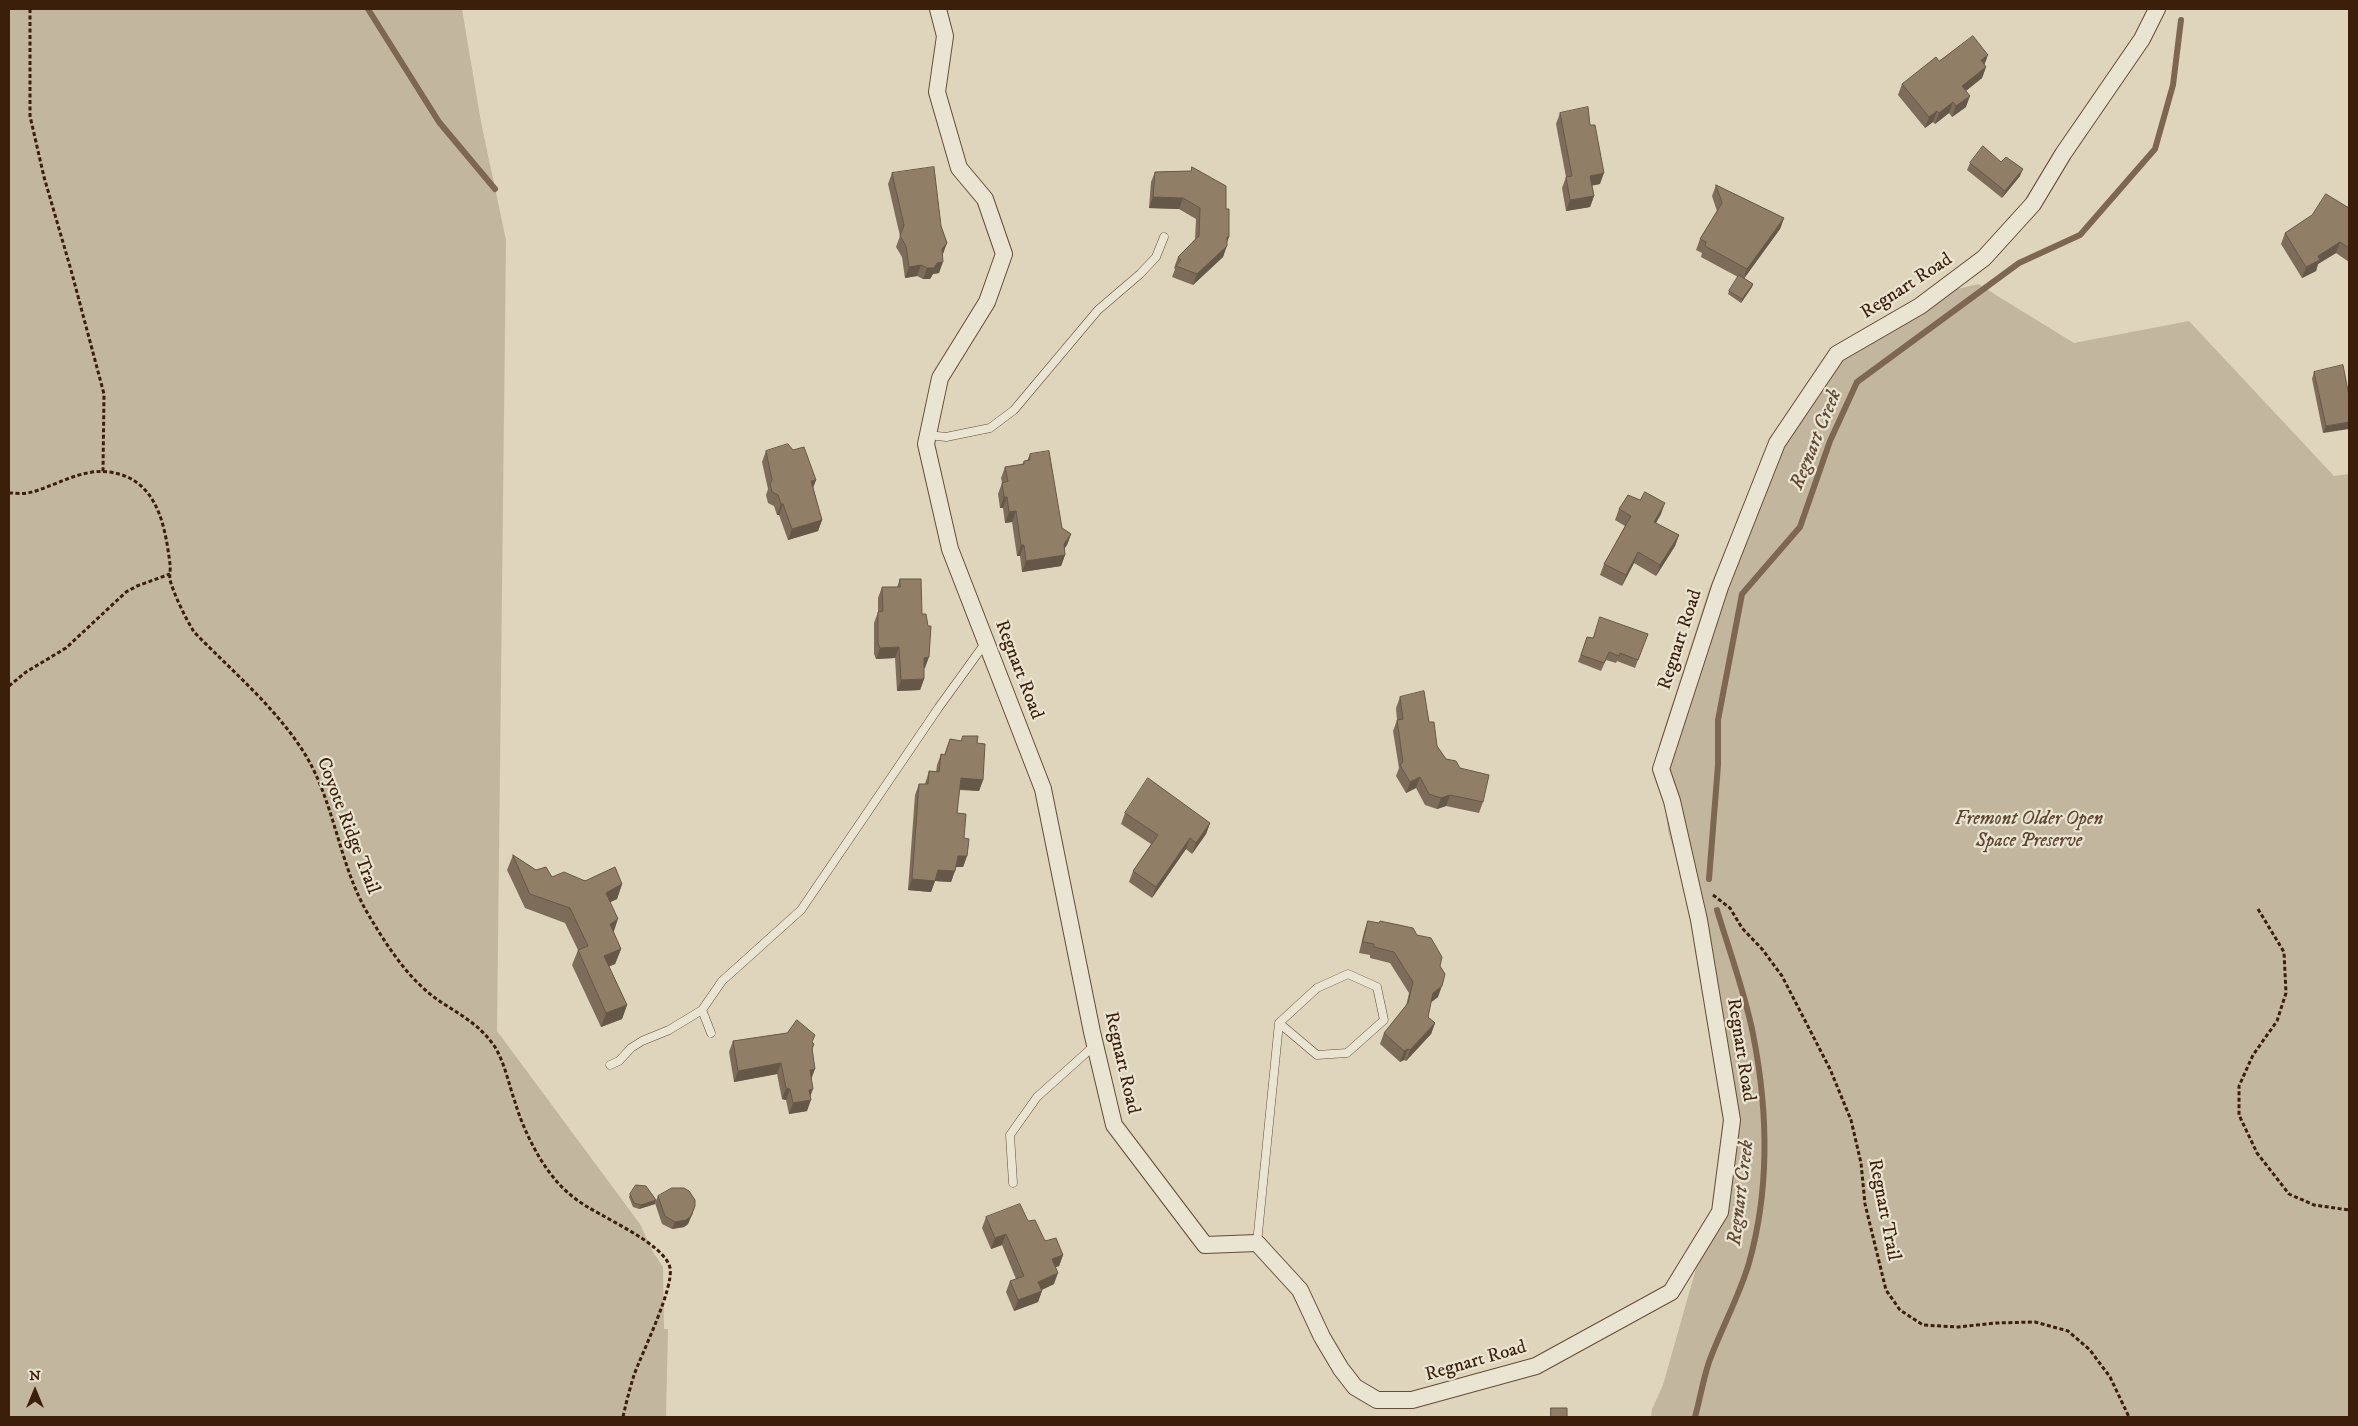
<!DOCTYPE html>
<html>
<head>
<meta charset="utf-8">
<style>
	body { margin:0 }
	#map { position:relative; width:2358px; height:1426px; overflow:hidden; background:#dfd5bc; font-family:"IM FELL DW Pica",serif }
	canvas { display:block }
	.frame { position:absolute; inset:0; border:10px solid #3c1f0a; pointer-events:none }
	.north { position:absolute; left:10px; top:1366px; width:50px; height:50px; -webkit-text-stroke:4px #eae4d3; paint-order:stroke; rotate:0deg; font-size:14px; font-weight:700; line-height:20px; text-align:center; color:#3c1f0a }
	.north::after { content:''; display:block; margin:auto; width:18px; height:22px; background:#3c1f0a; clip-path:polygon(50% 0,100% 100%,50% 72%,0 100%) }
</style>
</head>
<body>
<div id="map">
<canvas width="2358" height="1426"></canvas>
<div class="frame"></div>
<div class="north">N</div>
</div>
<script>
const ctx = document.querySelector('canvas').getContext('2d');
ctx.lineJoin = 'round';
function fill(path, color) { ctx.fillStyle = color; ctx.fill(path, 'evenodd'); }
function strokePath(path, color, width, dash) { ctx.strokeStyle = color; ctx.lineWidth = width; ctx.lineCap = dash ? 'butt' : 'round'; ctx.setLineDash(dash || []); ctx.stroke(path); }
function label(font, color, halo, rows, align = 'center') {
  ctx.font = font + ' "IM FELL DW Pica",serif'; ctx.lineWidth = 4.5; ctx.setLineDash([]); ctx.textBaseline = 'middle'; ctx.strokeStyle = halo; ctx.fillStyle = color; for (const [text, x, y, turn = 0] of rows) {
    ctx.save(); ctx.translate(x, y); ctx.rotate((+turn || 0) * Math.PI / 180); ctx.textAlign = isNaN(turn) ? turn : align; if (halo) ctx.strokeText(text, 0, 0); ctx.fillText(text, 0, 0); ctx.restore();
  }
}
fill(new Path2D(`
	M9,9H462L481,122L506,240L497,1031L640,1224L653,1252L663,1267L664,1329H668L666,1417H9Z
	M1978,284L2074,343L2189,321L2334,476L2349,474V1417H1651L1652,1409L1663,1385L1712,1212L1727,1120L1687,894L1668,831L1659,745L1709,589L1769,443L1834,348L1921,298Z`), '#c3b69e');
strokePath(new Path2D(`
	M368,9L439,122L495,189
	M1709,879L1718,765V720L1742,594L1800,527L1830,441L1857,382L2019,263L2080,235L2155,149L2173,85L2181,20
	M1695,1417C1700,1399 1703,1380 1709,1362C1721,1329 1739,1297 1749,1263C1770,1188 1768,1110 1753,1034C1745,993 1729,950 1717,910`), '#7d6750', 6);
const service = new Path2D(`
	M928,435L946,437L990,428L1014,410L1098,310L1140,274L1156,257L1164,237
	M711,1033L702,1010L722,981L801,910L939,707L986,642
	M610,1065L619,1061L631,1048L642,1041L669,1030L702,1010
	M1013,1183L1010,1135L1037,1097L1095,1045
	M1257,1243L1279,1023L1317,988L1348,974L1377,987L1384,1020L1347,1053L1317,1055L1279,1023`);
const minor = new Path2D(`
	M938,9L945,36L937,92L959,168L985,199L1004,254L987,302L940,378L926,444L950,549L1043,789L1092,1032L1114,1125L1205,1245L1257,1243L1300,1290L1322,1337L1341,1369L1355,1387L1377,1400H1412L1536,1366L1671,1292L1720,1212L1732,1120L1699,920L1672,801L1661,769L1720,587L1777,443L1837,354L1920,306L1984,258L2033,204L2063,154L2142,39L2157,9`);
strokePath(service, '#654c36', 9);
strokePath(minor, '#654c36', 18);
strokePath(new Path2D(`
	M30,9V116L44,177L71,270L104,394L103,472
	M9,493C15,493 22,494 28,493C54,487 81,468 109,472C157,478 165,525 170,564C171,569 169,575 170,580C175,597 185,617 194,632C231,670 274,706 303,751C335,801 338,863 368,914C383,939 399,965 420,985C445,1010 473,1015 495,1047C505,1064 509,1085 515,1102C521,1122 530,1142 541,1160C551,1176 562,1189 577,1200C598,1216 665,1243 670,1268C674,1288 642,1353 634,1375C630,1388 626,1403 623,1417
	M9,686L26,672L66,648L126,592L137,586L170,574
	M1713,895L1730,908L1742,928L1762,949L1782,976L1830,1069L1851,1120L1861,1163L1865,1204L1886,1290L1900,1310L1923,1325L1958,1327L1996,1323L2035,1322L2068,1331L2090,1350L2110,1377L2129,1417
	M2258,909L2284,952L2286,993L2277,1021L2253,1055L2239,1086V1115L2257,1153L2289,1194L2314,1205L2349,1210`), '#3c1f0a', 3, [4, 2.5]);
strokePath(service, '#eae4d3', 8);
strokePath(minor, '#eae4d3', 16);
fill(new Path2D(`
	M1939,61L1984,65L1986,67L1982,78L1966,91V107L1952,117L1949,113L1935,124L1933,122L1925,128L1898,95L1902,84Z
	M1560,113L1600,184L1592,185L1594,196L1590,207L1566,211L1562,188L1566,177L1556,124Z
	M2001,162L2020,176L2002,198L1967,170L1970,163Z
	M1191,171L1227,242L1223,257L1193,285L1172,277L1175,269L1174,268L1178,257L1195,239L1196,219L1179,209L1149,208L1151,182L1155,172Z
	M892,173L941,226L947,243L942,255L939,273L933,274L930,279H923L917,276L905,278L902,257L896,247L900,236L888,184Z
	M1716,185L1784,218L1780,229L1744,278L1753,284L1752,287L1741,303L1728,294L1729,291L1738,277L1701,257L1702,253L1696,250L1700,239L1717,211L1712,196Z
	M2349,208V262L2336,253L2318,264L2316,271L2302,278L2281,244L2285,233Z
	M2314,372L2349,396L2323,433L2312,379Z
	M766,451L816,480L813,487L822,520L818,531L788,540L779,515H777L774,506L768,503L766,495L768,489L762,462Z
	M1030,454L1062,528L1071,534L1067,545L1064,548L1065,555L1061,566L1022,572L1020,556H1017L1012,522L1005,523L1003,508H1000L998,494L1002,483L1001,478L1005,467L1022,465L1024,461H1027Z
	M1619,509L1661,514L1656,523L1679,535L1675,546L1656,576L1634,563L1622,586L1600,575L1604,564L1625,526L1615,520Z
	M900,579L922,614L925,668H924V679L920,690L897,691L895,658L876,659L874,654V623L878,612V598L882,587H897Z
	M1648,634L1635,668L1617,661L1616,663L1606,660L1601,671L1578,662L1587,637L1593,638Z
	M1400,697L1429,722L1437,746L1446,759L1460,768L1483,802L1479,813L1446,806L1437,809L1425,805L1416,788L1406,793L1396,776L1399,768L1393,731L1397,720L1396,708Z
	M950,739L977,743L983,780L979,791L959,790L957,813L964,838L967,856L963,867H956L951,882L935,881L931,892L908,890L915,795L919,784H925L929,771L936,772L937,765L941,754L944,755Z
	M1125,813L1210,823L1206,834L1192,854L1186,849L1152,898L1129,882L1133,871L1151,844L1121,824Z
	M513,855L536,870L552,877L622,884L617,899L610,902L613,932L621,949L615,964L609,966L627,1005L622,1019L601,1027L572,965L578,950L565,923L525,908L507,870Z
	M1368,921L1417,935L1440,966L1438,997L1431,1002L1428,1017L1435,1023L1431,1034L1406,1061L1404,1060L1400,1062L1380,1044L1384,1033L1406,1006L1409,993L1390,963L1370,958V955L1359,953L1364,932Z
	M733,1041L812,1042L814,1044L812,1051L810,1096L807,1111L789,1114L786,1100L782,1099L777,1074L734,1082L729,1052Z
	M630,1194L655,1204L639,1209L633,1207L629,1197Z
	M658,1196L693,1213L688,1224L684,1227L672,1229L662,1224L655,1203Z
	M986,1217L1028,1221L1045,1241L1063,1255L1059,1266L1055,1267L1054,1284L1042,1290L1038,1302L1014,1311L1006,1292L1010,1281L1016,1279L1002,1245L991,1249L982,1228Z`), '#7d6c59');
fill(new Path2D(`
	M1988,55L1984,66L1981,60Z
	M1986,67L1982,78L1958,97L1962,86Z
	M1970,96L1966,107L1952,117L1956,106Z
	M1953,102L1949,113L1935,124L1939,113Z
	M1937,111L1933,122L1925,128L1929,117Z
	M2023,169L2020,176L2002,198L2005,191Z
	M1604,173L1600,184L1586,187L1590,176Z
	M1594,196L1590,207L1566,211L1570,200Z
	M1153,197L1183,198L1179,209L1149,208Z
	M1784,218L1780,229L1743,280L1747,269Z
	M1227,237H1229L1225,248L1227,246L1223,257L1193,285L1197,274Z
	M2340,242L2336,253L2318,264L2316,271L2302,278L2306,267L2318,256Z
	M947,243L943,254L938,260L942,249Z
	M943,262L939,273L933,274L930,279H923L927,268L937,263Z
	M921,265L917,276L905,278L909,267Z
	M1753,284L1752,287L1741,303L1742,299Z
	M2349,422V429L2323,433L2326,426Z
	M816,480L812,491L811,481Z
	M1004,497H1007L1003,508H1000Z
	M1665,503L1661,514L1650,533L1654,522Z
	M781,504H783L779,515H777Z
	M1016,511L1012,522L1005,523L1009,512Z
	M822,520L818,531L788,540L792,529Z
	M1071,534L1067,545L1060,555L1064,544Z
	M1679,535L1675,546L1656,576L1660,565Z
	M1021,545H1024L1020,556H1017Z
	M1638,552L1634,563L1622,586L1626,575Z
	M1065,555L1061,566L1022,572L1026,561Z
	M899,647L895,658L876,659L880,648Z
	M929,657L925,668L920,669L924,658Z
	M924,679L920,690L897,691L901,680Z
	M1420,777L1416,788L1406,793L1410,782Z
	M961,778L983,780L979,791L957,789Z
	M1450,795L1446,806L1437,809L1441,798Z
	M1210,823L1206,834L1192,854L1196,843Z
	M1190,838L1186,849L1152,898L1156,887Z
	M958,856H967L963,867H954Z
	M938,870L955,871L951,882L935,881L931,892L908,890L912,879Z
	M622,884L617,899L600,907L606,893Z
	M618,919L613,934L610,924Z
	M621,949L615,964L599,971L604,956Z
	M1442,986L1438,997L1429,1004L1433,993Z
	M627,1005L622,1019L601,1027L606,1013Z
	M1435,1023L1431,1034L1406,1061L1410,1050Z
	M1408,1049L1404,1060L1400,1062L1404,1051Z
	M781,1063L777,1074L734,1082L738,1071Z
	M815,1069L811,1080L810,1070Z
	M786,1088L790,1089L786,1100L782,1099Z
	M813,1089L809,1100V1090Z
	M811,1100L807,1111L789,1114L793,1103Z
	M656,1200L655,1204L639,1209L641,1205Z
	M695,1206L688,1224L684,1227L672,1229L675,1222Z
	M1006,1234L1002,1245L991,1249L995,1238Z
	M1063,1255L1059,1266L1048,1270L1052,1259Z
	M1058,1273L1054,1284L1034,1293L1038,1282Z
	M1042,1291L1038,1302L1014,1311L1018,1300Z`), '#665848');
const building = new Path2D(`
	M1973,36L1988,55L1981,60L1986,67L1962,86L1970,96L1956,106L1953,102L1939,113L1937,111L1929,117L1902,84L1936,57L1939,61Z
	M1588,107L1590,125H1595L1604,173L1590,176L1594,196L1570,200L1566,177L1572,176L1560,113Z
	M1983,146L2001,162L2006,157L2023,169L2005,191L1970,163Z
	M934,167L941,226L947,243L942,249L943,262L937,263L934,268H927L921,265L909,267L906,246L900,236L904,225L892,173Z
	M1192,167L1226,186V209H1229V237H1227V246L1197,274L1176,266L1181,260L1178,257L1199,236L1200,208L1183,198L1153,197L1155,172L1191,171Z
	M1716,185L1784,218L1747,269L1705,246L1706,242L1700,239L1722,203Z
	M2326,194L2349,208V248L2340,242L2318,256L2320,260L2306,267L2285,233L2312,215Z
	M1739,275L1753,284L1742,299L1729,291Z
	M2343,365L2349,396V422L2326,426L2314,372Z
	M788,444L793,450L804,447L816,480L811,481L822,520L792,529L783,504H781L778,495L772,492L770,484L772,480L766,451Z
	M1049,451L1062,528L1071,534L1064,544L1065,555L1026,561L1024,545H1021L1016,511L1009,512L1007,497H1004L1002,483L1008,481L1005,467L1024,464V461L1030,460V454Z
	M1645,492L1665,503L1654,522L1679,535L1660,565L1638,552L1626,575L1604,564L1631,516L1619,509L1628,495L1640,500Z
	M900,579H921L922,614H926L928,626H931L929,657L924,658V679L901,680L899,647L880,648L878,643V612L883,611L882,587H900Z
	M1600,617L1648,634L1638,660L1620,653L1619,656L1609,652L1604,663L1581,655L1587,637L1593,638Z
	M1424,691L1429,722H1434L1437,746L1446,759L1456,761L1460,768L1489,775L1483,802L1450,795L1441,798L1429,794L1420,777L1410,782L1400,765L1403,762L1397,720L1403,719L1400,697Z
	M963,736H978L977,743L985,744L983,780L961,778L957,813L966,814L964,838L969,839L967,856H958L955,871L938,870L935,881L912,879L919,784H928L929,771L939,772L941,754L945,755L950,739L961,741Z
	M1148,778L1210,823L1196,843L1190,838L1156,887L1133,871L1158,835L1125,813Z
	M513,855L536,870L546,867L552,877L564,872L585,881L615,867L622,884L606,893L618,919L610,924L621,949L604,956L627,1005L606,1013L578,950L588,946L570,908L530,894Z
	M1368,921L1379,923L1380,921L1413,928L1417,935L1431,938L1442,957L1440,966L1445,974L1442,986L1433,993L1428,1017L1435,1023L1410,1050L1408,1049L1404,1051L1384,1033L1408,1003L1413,982L1394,952L1374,947V944L1363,942Z
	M797,1020L815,1035L812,1042L814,1044L812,1048L815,1069L810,1070L813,1089L809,1090L811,1100L793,1103L790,1089L786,1088L781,1063L738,1071L733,1041L787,1033Z
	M636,1185L646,1186L656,1200L641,1205L634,1203L630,1194Z
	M672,1188H684L689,1191L695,1200V1206L691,1216L686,1220L675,1222L665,1216L658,1196Z
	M1020,1204L1028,1221L1035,1220L1045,1241L1056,1238L1063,1255L1052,1259L1058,1273L1038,1282L1042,1291L1018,1300L1010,1281L1024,1276L1006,1234L995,1238L986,1217Z
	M1551,1408H1567V1417H1551Z`);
fill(building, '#917e67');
strokePath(building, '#665848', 1);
label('19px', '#3c1f0a', '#eae4d3', [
	["Regnart Road",1907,287,-33],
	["Regnart Road",1681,640,-72],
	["Regnart Road",1018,670,69],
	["Coyote Ridge Trail",347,826,69],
	["Regnart Road",1740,1050,81],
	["Regnart Road",1121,1063,77],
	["Regnart Trail",1883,1210,79],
	["Regnart Road",1476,1362,-16]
]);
label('italic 19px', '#5e452f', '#eae4d3', [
	["Fremont Older Open",2029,820],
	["Space Preserve",2029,842]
]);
label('italic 20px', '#624933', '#eae4d3', [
	["Regnart Creek",1817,440,-68],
	["Regnart Creek",1742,1193,-83]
]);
</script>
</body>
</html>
